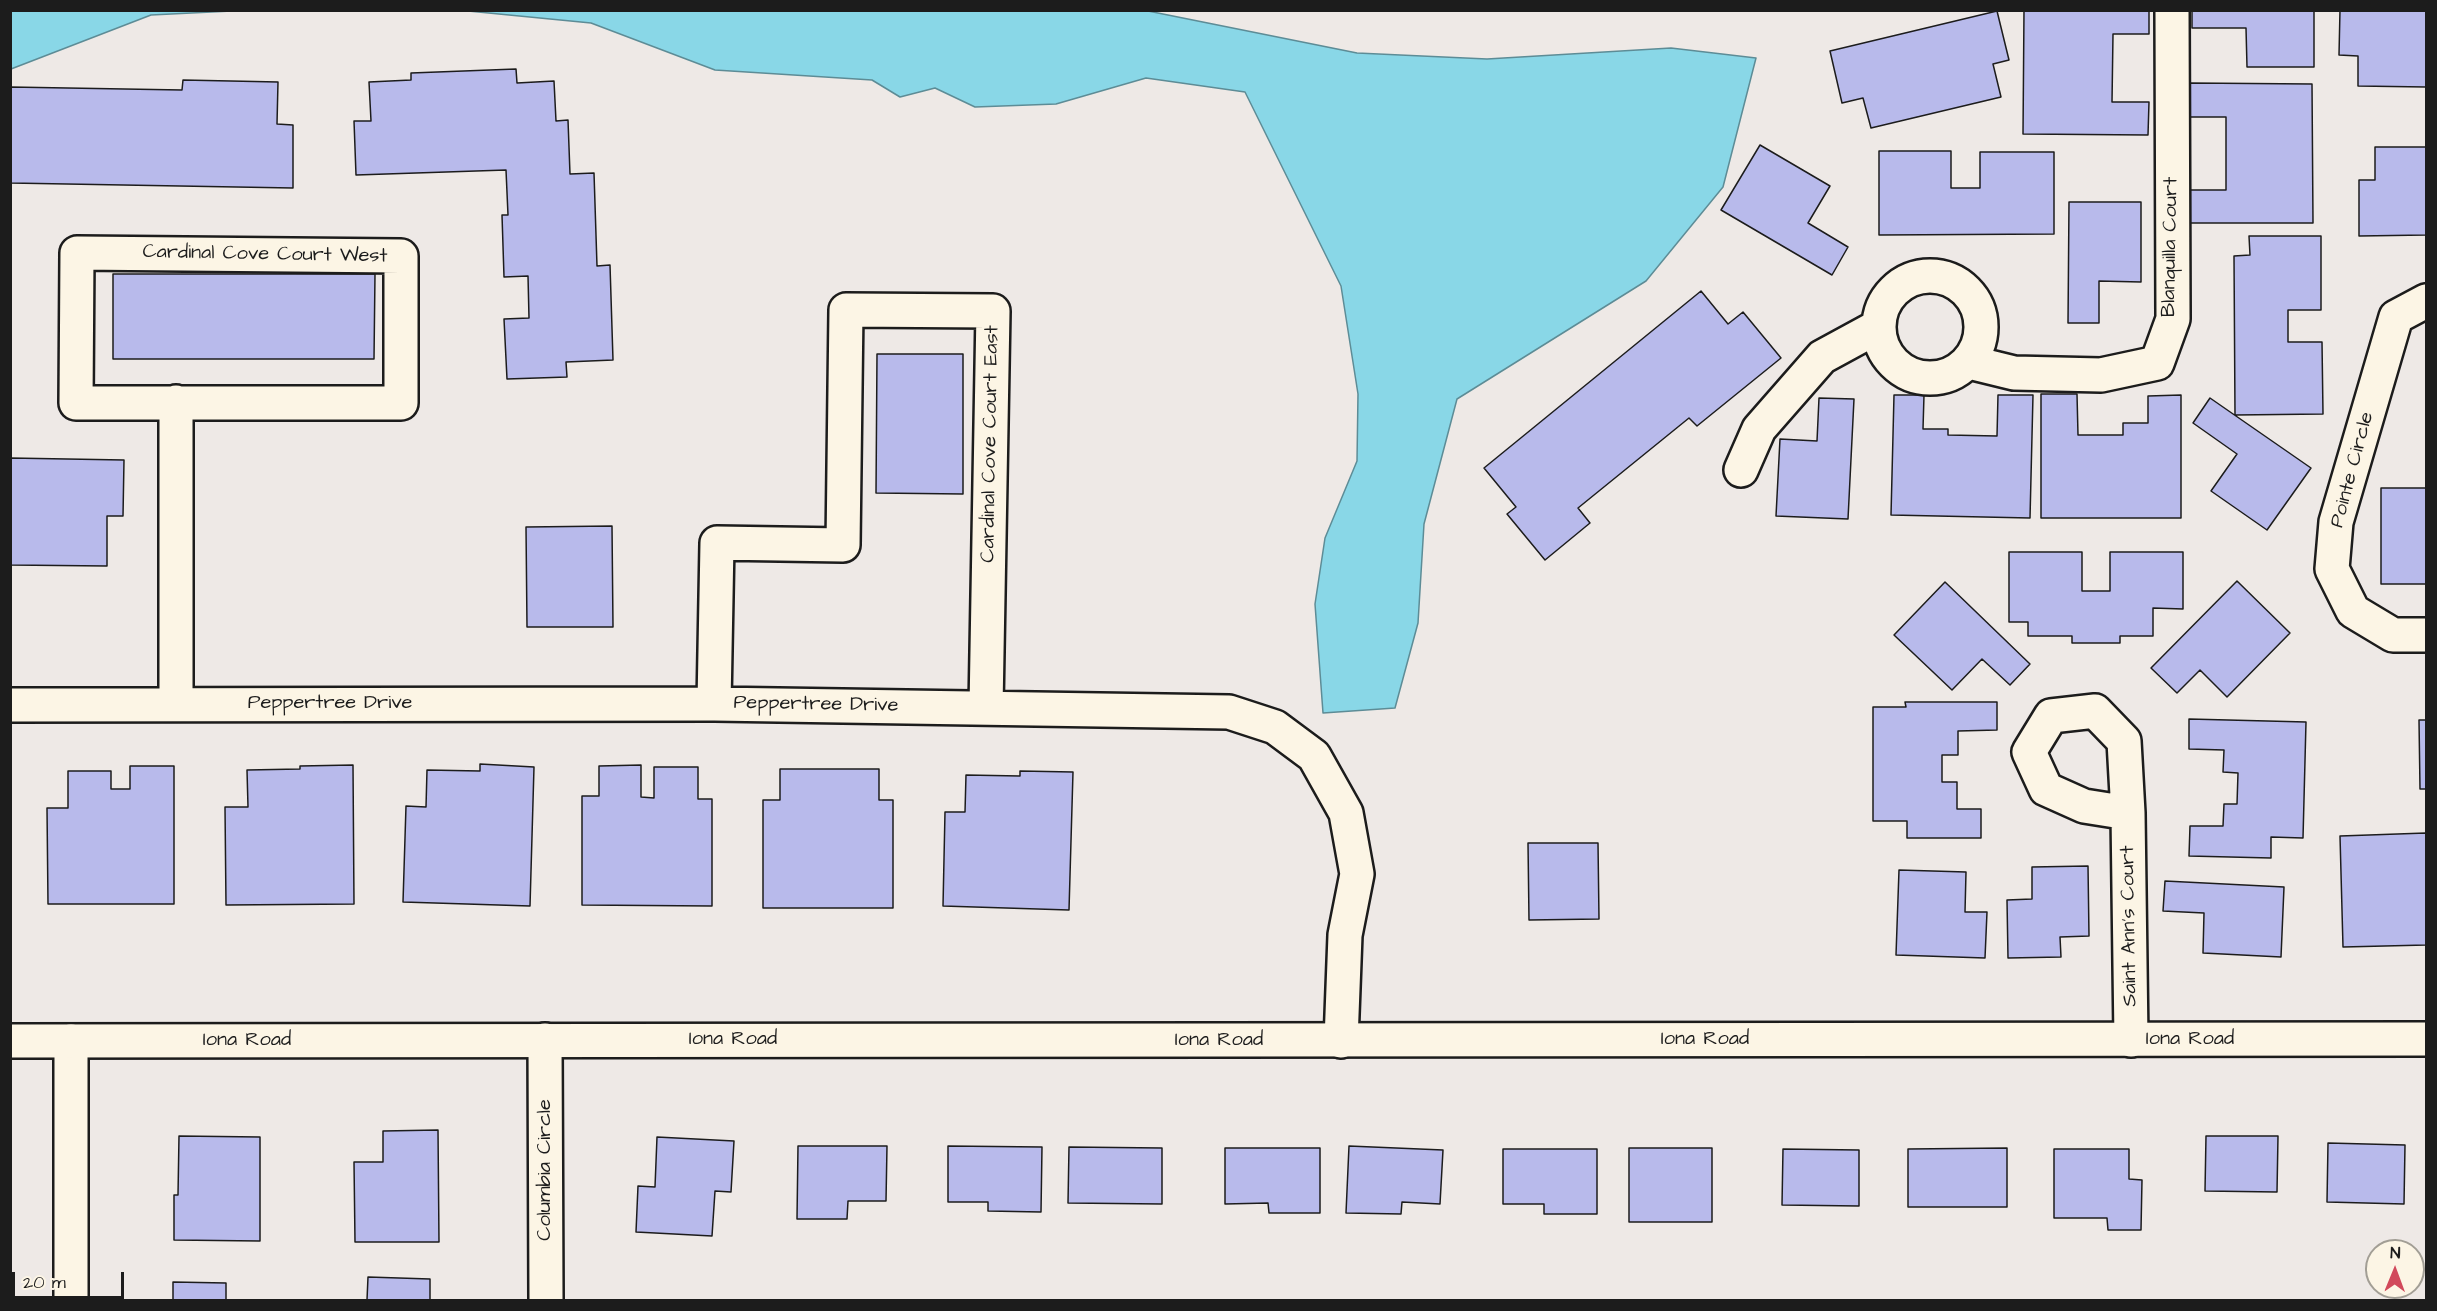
<!DOCTYPE html>
<html>
<head>
<meta charset="utf-8">
<style>
	body { margin:0 }
	#map { position:relative; width:2437px; height:1311px; overflow:hidden; background:#eee9e6; font-family:"Architects Daughter",sans-serif }
	canvas { display:block }
	.frame { position:absolute; inset:0; border:12px solid #1c1c1c; pointer-events:none }
	.north { position:absolute; left:2365px; top:1239px; width:60px; height:60px; box-sizing:border-box; background:#fcf5e5; border:2px solid #a29e95; border-radius:50%; rotate:1deg; font-size:16px; font-weight:700; line-height:24px; text-align:center; color:#1c1c1c }
	.north::after { content:''; display:block; margin:auto; width:21px; height:27px; background:#d1495b; clip-path:polygon(50% 0,100% 100%,50% 72%,0 100%) }
	.scale { position:absolute; left:12px; top:1272px; width:112px; height:27px; box-sizing:border-box; border:3px solid #1c1c1c; border-top:0; padding-left:8px; font-size:18px; line-height:21px; white-space:nowrap; color:#1c1c1c; -webkit-text-stroke:4px #fcf5e5; paint-order:stroke }
</style>
</head>
<body>
<div id="map">
<canvas width="2437" height="1311"></canvas>
<div class="frame"></div>
<div class="north">N</div>
<div class="scale">20 m</div>
</div>
<script>
const ctx = document.querySelector('canvas').getContext('2d');
ctx.lineJoin = 'round';
function fill(path, color) { ctx.fillStyle = color; ctx.fill(path, 'evenodd'); }
function strokePath(path, color, width, dash) { ctx.strokeStyle = color; ctx.lineWidth = width; ctx.lineCap = dash ? 'butt' : 'round'; ctx.setLineDash(dash || []); ctx.stroke(path); }
function label(font, color, halo, rows, align = 'center') {
  ctx.font = font + ' "Architects Daughter",sans-serif'; ctx.lineWidth = 5; ctx.setLineDash([]); ctx.textBaseline = 'middle'; ctx.strokeStyle = halo; ctx.fillStyle = color; for (const [text, x, y, turn = 0] of rows) {
    ctx.save(); ctx.translate(x, y); ctx.rotate((+turn || 0) * Math.PI / 180); ctx.textAlign = isNaN(turn) ? turn : align; if (halo) ctx.strokeText(text, 0, 0); ctx.fillText(text, 0, 0); ctx.restore();
  }
}
const water = new Path2D(`
	M11,10H232V11L151,15L11,69Z
	M1148,11L1357,53L1487,59L1671,48L1756,58L1723,187L1646,281L1457,399L1424,524L1418,623L1395,708L1323,713L1315,604L1325,538L1357,461L1358,394L1341,286L1245,92L1146,78L1056,104L975,107L935,88L900,97L872,80L715,70L591,23L468,11Z`);
fill(water, '#89d7e7');
strokePath(water, '#5d8c96', 1.5);
const building = new Path2D(`
	M2024,10H2149V34H2113L2112,102H2149L2148,135L2023,134Z
	M2192,10H2314V67H2247L2246,28H2192Z
	M2340,10H2426V87L2358,86V56L2339,55Z
	M1997,11L2009,60L1993,64L2001,97L1871,128L1863,98L1842,103L1830,51Z
	M516,69L517,83L554,81L556,121L568,120L570,174L594,173L597,266L610,265L613,360L566,362L567,377L507,379L504,319L529,318L528,276L504,277L502,215H508L506,170L356,175L354,121H371L369,82L411,80V73Z
	M183,80L278,82L277,124L293,125V188L10,183V87L182,90Z
	M2190,83L2312,84L2313,223H2190V190H2226V117H2190Z
	M1760,145L1830,186L1808,223L1848,247L1832,275L1721,210Z
	M2375,147H2426V235L2359,236V180H2375Z
	M1879,151H1951V188H1980V152H2054V234L1879,235Z
	M2069,202H2141V282L2099,281V323H2068Z
	M2249,236H2321V310H2288V342H2322L2323,414L2235,415L2234,256L2250,255Z
	M113,274H375L374,359H113Z
	M1701,291L1728,324L1743,312L1781,358L1697,426L1689,418L1578,508L1590,523L1545,560L1507,514L1516,507L1484,468Z
	M877,354H963V494L876,493Z
	M2041,394H2077L2078,435H2123V423H2148V396L2181,395V518H2041Z
	M1894,395H1924L1923,429H1948V435L1997,436L1998,395H2033L2030,518L1891,515Z
	M1819,398L1854,399L1848,519L1776,516L1780,439L1817,441Z
	M2210,398L2311,468L2267,530L2211,491L2237,454L2193,423Z
	M10,458L124,460L123,516H107V566L10,565Z
	M2381,488H2426V584H2381Z
	M612,526L613,627H527L526,527Z
	M2009,552H2082V591H2110V552H2183V609L2153,608V636H2120V643H2072V636H2028V622H2009Z
	M2237,581L2290,633L2227,697L2200,670L2177,693L2151,668Z
	M1945,582L2030,664L2010,685L1982,659L1952,690L1894,635Z
	M1905,702H1997V730L1958,731V755H1942V782H1957V809H1981V838H1907V821H1873V707H1906Z
	M2189,719L2306,722L2303,838L2271,837V858L2189,856L2190,826H2223L2224,804H2237L2238,773L2223,772L2224,750L2189,749Z
	M2419,720H2426V789H2420Z
	M480,764L534,767L530,906L403,902L406,806L426,807L427,770L480,771Z
	M353,765L354,904L226,905L225,807H248L247,770L300,769V766Z
	M641,765V797L654,798V767H698V799H712V906L582,905V796H599V766Z
	M130,766H174V904H48L47,808H68V771H111V789H130Z
	M780,769H879V800H893V908H763V800H780Z
	M1020,771L1073,772L1069,910L943,906L945,812H965L966,775L1020,776Z
	M2426,833V945L2343,947L2340,836Z
	M1528,843H1598L1599,919L1529,920Z
	M2088,866L2089,936L2060,937L2061,957L2008,958L2007,900L2032,899V867Z
	M1899,870L1966,872L1965,912H1987L1985,958L1896,955Z
	M2165,881L2284,887L2281,957L2203,953L2204,913L2163,911Z
	M438,1130L439,1242H355L354,1162H383V1131Z
	M179,1136L260,1137V1241L174,1240V1195H178Z
	M2206,1136H2278L2277,1192L2205,1191Z
	M657,1137L734,1141L731,1192L715,1191L712,1236L636,1232L638,1186L655,1187Z
	M2328,1143L2405,1145L2404,1204L2327,1202Z
	M798,1146H887L886,1201H848L847,1219H797Z
	M948,1146L1042,1147L1041,1212L988,1211V1202H948Z
	M1349,1146L1443,1150L1440,1204L1402,1202L1401,1214L1346,1213Z
	M1069,1147L1162,1148V1204L1068,1203Z
	M1225,1148H1320V1213H1269L1268,1203L1225,1204Z
	M1629,1148H1712V1222H1629Z
	M2007,1148V1207H1908V1149Z
	M1503,1149H1597V1214H1544V1204H1503Z
	M1783,1149L1859,1150V1206L1782,1205Z
	M2054,1149H2129V1179L2142,1180L2141,1230H2108L2107,1218H2054Z
	M368,1277L430,1279V1300H367Z
	M173,1282L226,1283V1300H173Z`);
fill(building, '#b8baeb');
strokePath(building, '#1c1c1c', 1.5);
const street = new Path2D(`
	M77,253L401,256V403H76Z
	M1879 327a51 51 0 1 1 102 0a51 51 0 1 1-102 0Z
	M2426,301L2396,317L2336,522L2332,569L2353,611L2393,635H2426
	M1969,362L2014,373L2101,375L2157,363L2173,319L2172,10
	M1741,470L1759,429L1822,357L1879,326
	M176,704V402
	M714,704L717,543L843,545L846,310L993,311L986,708
	M10,705L714,704L1229,712L1275,727L1314,756L1346,813L1357,874L1345,935L1341,1041
	M2095,711L2124,741L2128,813L2084,806L2046,789L2029,752L2051,716Z
	M2128,813L2131,1040
	M545,1040L546,1300
	M71,1041V1300`);
const secondary = new Path2D(`
	M10,1041L2426,1039`);
strokePath(street, '#1c1c1c', 38);
strokePath(secondary, '#1c1c1c', 38);
strokePath(street, '#fcf5e5', 33);
strokePath(secondary, '#fcf5e5', 33);
label('20px', '#1c1c1c', '#fcf5e5', [
	["Blanquilla Court",2171,247,-89],
	["Cardinal Cove Court West",265,255,1],
	["Cardinal Cove Court East",991,444,-89],
	["Pointe Circle",2353,470,-75],
	["Peppertree Drive",330,704],
	["Peppertree Drive",816,705,1],
	["Saint Ann's Court",2130,926,-91],
	["Iona Road",733,1040],
	["Iona Road",1705,1040],
	["Iona Road",2190,1040],
	["Iona Road",247,1041],
	["Iona Road",1219,1041],
	["Columbia Circle",546,1170,-90]
]);
</script>
</body>
</html>
